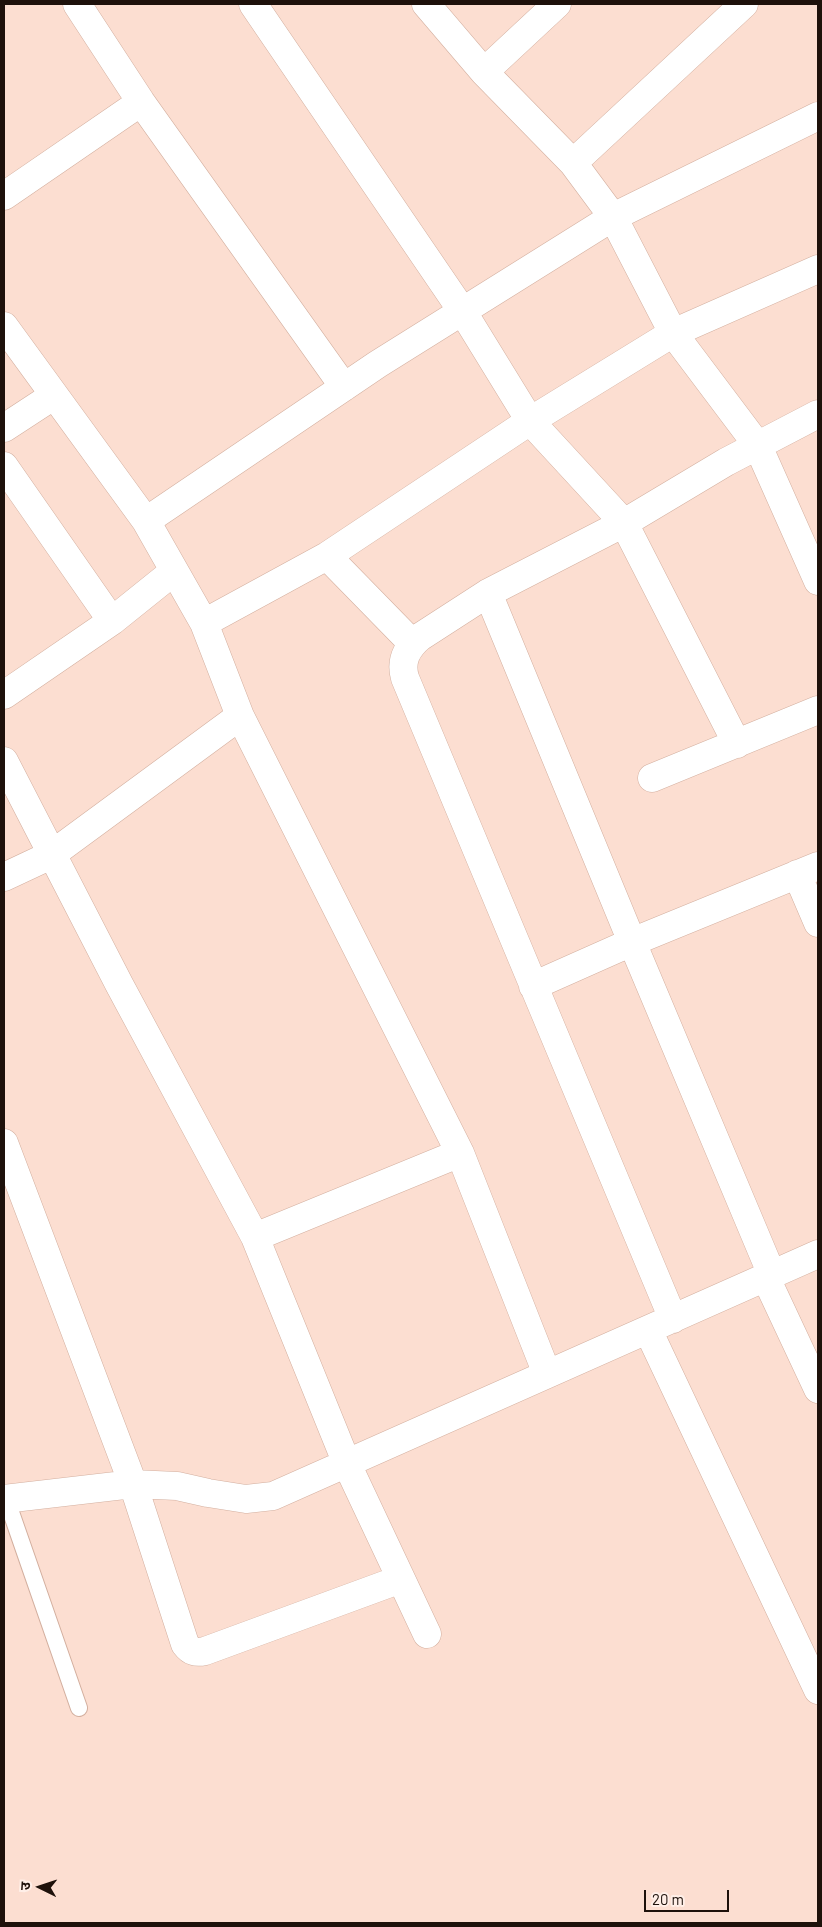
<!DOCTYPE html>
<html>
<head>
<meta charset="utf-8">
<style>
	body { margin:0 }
	#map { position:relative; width:822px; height:1927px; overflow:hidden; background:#fcded1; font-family:Barlow,"Noto Sans Devanagari",sans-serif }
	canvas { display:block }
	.frame { position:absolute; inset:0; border:5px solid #1e110b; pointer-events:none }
	.north { position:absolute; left:15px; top:1862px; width:50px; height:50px; -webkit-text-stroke:4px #ffefe8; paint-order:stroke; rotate:274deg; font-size:14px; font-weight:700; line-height:20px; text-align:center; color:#1e110b }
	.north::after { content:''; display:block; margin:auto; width:18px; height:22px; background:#1e110b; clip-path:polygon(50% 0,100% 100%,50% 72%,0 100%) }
	.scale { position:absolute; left:644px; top:1890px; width:85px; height:22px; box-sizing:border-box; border:2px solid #1e110b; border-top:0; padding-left:6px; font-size:15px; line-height:18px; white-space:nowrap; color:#1e110b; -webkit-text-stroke:4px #ffefe8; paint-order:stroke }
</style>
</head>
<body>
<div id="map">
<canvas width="822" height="1927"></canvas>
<div class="frame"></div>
<div class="north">उ</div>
<div class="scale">20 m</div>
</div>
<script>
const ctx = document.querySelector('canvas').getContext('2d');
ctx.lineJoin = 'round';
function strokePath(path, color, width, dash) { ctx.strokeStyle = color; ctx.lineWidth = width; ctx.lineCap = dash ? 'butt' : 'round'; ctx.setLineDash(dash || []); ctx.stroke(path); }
const service = new Path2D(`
	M6,1498L79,1708`);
const minor = new Path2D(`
	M77,4L141,102L344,387
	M253,4L463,312L530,421L624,523L737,744
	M426,4L484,72L573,163L613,217L673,333L758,446L818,581
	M484,72L557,4
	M573,163L744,4
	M4,196L141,102
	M4,326L146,521L204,623L240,716L460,1153L547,1374
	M4,428L53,396
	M4,466L112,621
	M146,521L378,364L613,217L818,116
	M327,556L412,643
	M488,593L632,942L772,1275
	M204,623L327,556L530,421L673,333L818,269
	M4,695L112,621L173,572
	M4,761L119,984L255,1237L460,1153
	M652,778L818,710
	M797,874L818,923
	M4,877L51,855L240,716
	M533,986L632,942L818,866
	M4,1143L133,1484L185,1644C191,1652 196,1653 205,1651L401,1579
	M255,1237L347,1464L427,1634
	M766,1278L818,1389
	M673,1319L405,678C400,661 407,648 420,637L488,593L624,523L726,462L818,414
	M648,1330L818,1690
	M4,1499L133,1484L177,1486L208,1493L246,1499L273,1496L818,1254`);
strokePath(service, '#d3af9f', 18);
strokePath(minor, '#d3af9f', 29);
strokePath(service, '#fff', 16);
strokePath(minor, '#fff', 28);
</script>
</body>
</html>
